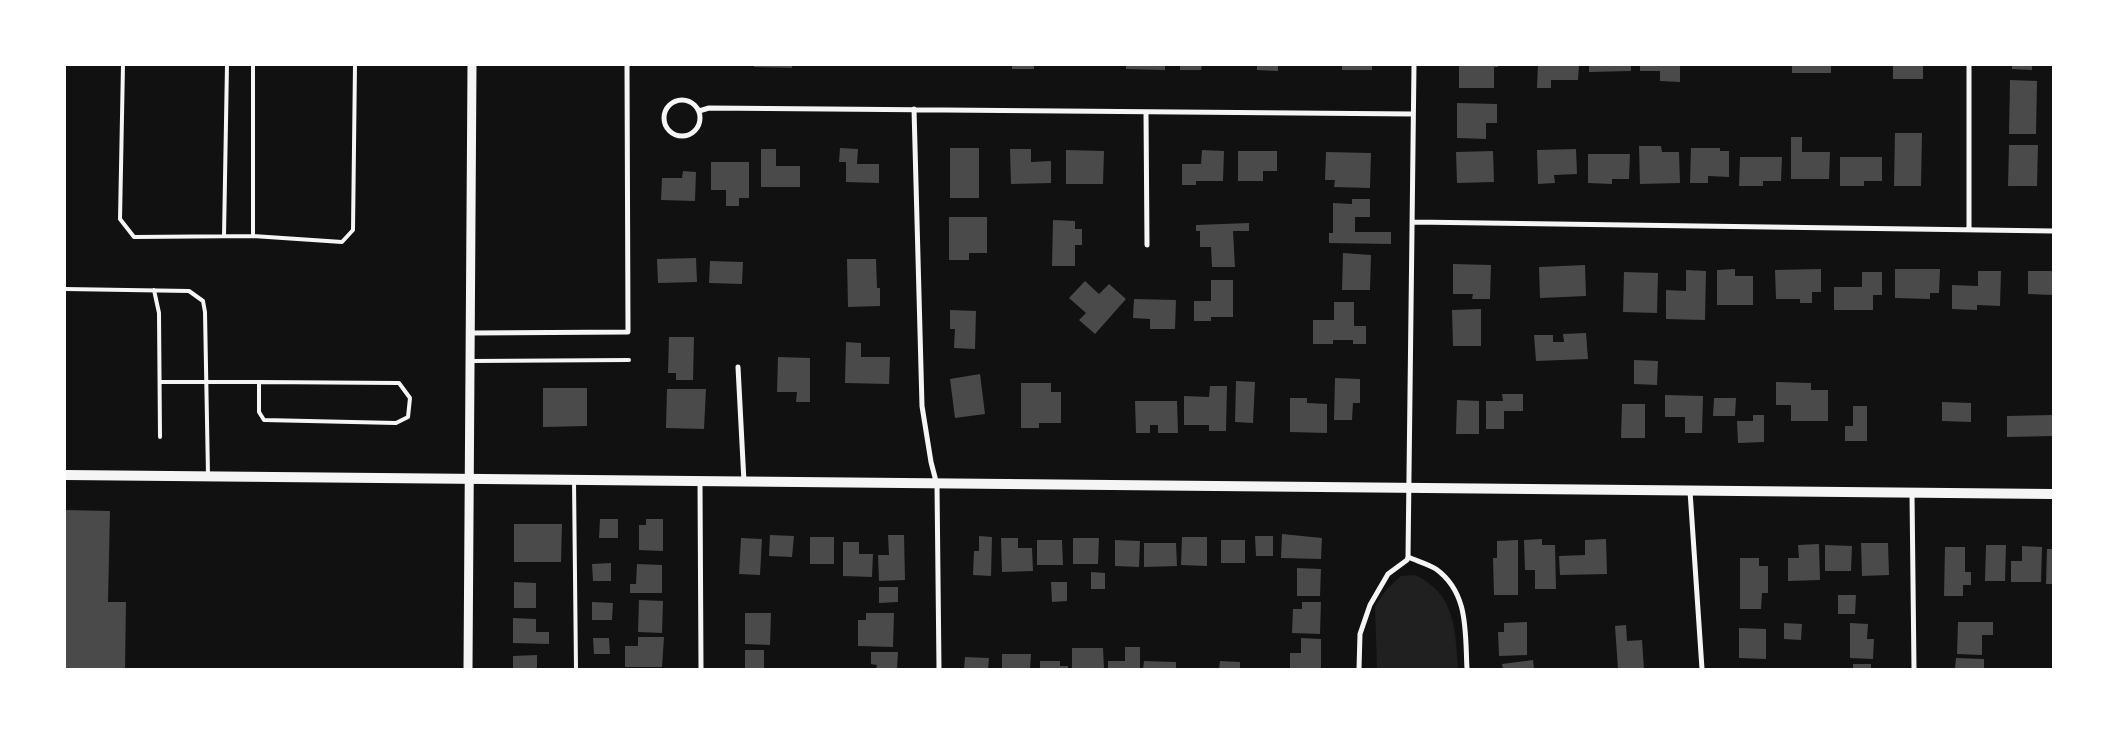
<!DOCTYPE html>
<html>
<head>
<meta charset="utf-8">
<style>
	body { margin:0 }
	#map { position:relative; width:2118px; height:734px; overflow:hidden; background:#111; font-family:"Noto Sans",sans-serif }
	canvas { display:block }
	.frame { position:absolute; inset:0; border:66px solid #fff; pointer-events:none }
</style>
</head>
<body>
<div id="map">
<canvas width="2118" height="734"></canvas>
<div class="frame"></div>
</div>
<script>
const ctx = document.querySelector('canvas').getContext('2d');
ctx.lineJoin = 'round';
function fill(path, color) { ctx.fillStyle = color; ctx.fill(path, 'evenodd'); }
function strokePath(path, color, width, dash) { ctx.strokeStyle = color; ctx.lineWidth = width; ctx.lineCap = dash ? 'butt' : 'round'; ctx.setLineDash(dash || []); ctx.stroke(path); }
fill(new Path2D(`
	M1415,575C1456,594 1455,630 1458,669H1377L1375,606L1387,589L1401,576Z`), '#202020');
fill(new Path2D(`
	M754,65H792V68L754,67Z
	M1012,65H1034V69H1012Z
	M1126,65H1165V70L1126,69Z
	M1180,65H1202L1201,70H1180Z
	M1257,65H1278V71L1257,70Z
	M1342,65H1372V70H1342Z
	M1481,65H1498V67H1494V88H1459V66Z
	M1538,65H1579L1578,80H1551V88H1537Z
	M1589,65H1631V71L1589,72Z
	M1640,65H1680V82L1660,81V71H1640Z
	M1792,65H1831V73H1792Z
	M1893,65H1923V79H1893Z
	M2012,65H2032V70L2012,69Z
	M2010,80L2037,81L2036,134H2009Z
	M1457,103L1497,104V123H1486V139L1457,138Z
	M1895,133H1922L1921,186H1894Z
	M1791,137H1802V152H1830L1829,179H1791Z
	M2009,145H2038L2037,186H2008Z
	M1639,146H1661L1662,152H1679L1680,183L1640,184Z
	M840,148L858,149L857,164H879V183L846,182V162H839Z
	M950,148H979V198H950Z
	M1691,148H1720V151H1729V177L1708,176V183H1690Z
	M761,149H776V166H800V187H761Z
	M1010,149H1031V162L1051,161V183L1011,184Z
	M1576,149L1577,174L1554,175L1555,183L1538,184L1537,150Z
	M1066,150L1104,151L1103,184H1066Z
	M1202,150L1224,151L1223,181H1196V185H1182V164H1201Z
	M1238,151H1277V171H1263V181H1238Z
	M1493,151L1494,182L1457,183L1456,152Z
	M1326,152L1371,153L1370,188L1334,187L1335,180H1325Z
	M1588,154H1630L1629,179H1612V184L1588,183Z
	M1740,157H1782L1781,181H1763V186H1739Z
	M1840,157H1882V181H1864V186H1840Z
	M711,162H749V198H739V206H726V190H711Z
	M683,171L696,172L695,201L661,200L662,178H682Z
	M1352,199H1370V217H1355V232H1391V244L1329,243V233H1333V203L1352,204Z
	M949,217H987V253H969V260H949Z
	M1053,220L1075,221V229H1082V245H1075V266H1052Z
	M1249,223V231H1233L1235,267H1212L1211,247H1200V231H1196V225Z
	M1343,253L1371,255L1370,290H1342Z
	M696,258L697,282L658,283L657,259Z
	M847,259H876L877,288H880V306L848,307Z
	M710,261L743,262L742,284L709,283Z
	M1453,264L1491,265L1490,299H1472L1473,294H1453Z
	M1585,265L1586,296L1540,298L1539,267Z
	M1735,269V276H1753V305H1717V270Z
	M1821,269V292H1812V303H1800V299H1776L1775,270Z
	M1895,269H1940L1939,293H1930V299L1895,298Z
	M1686,270L1706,271L1705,320L1666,319V290L1686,291Z
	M1978,271H2001L2000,306L1977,305V310L1952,309V285L1978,286Z
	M2028,271H2053V295L2028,294Z
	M1624,272L1658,273L1657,313L1623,312Z
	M1862,272H1882V295H1873V310H1834V287H1862Z
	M1211,280H1233V317H1211V321H1194V301H1211Z
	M1085,281L1099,294L1109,284L1126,299L1095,334L1079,320L1086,313L1069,298Z
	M1134,299L1176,300L1175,329H1150V319L1133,318Z
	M1334,302H1354V326H1366V344H1353V340H1333V344H1313V320H1334Z
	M1481,309V346H1453L1452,310Z
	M950,310L976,311L975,349L954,348L955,329H950Z
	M1586,333L1588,359L1536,361L1534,335H1553V342H1564L1563,334Z
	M669,337H694L693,380H676V373H668Z
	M846,342L861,343V357H890L889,384L845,383Z
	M778,357L810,358V402H796L797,392H777Z
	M1634,360L1658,361L1657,385L1634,384Z
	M980,374L985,414L955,418L950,379Z
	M1335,378L1360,379V403H1353L1352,420H1334Z
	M1236,381L1255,382L1253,423L1235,422Z
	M1776,382L1811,383V390H1828V421H1791V405H1776Z
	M1021,383H1051V392H1061V423H1039V428H1021Z
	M1210,386H1227L1226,431H1209V425H1184V396L1209,397Z
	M543,388H587V426L543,427Z
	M667,389H706L704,429L666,428Z
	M1502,394H1523V411H1504V429H1486V401H1503Z
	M1665,395L1703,396L1702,433H1685V417H1665Z
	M1290,398H1307V403L1327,404V433L1290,432Z
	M1714,398H1736L1735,416H1713Z
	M1457,400L1479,401V434H1456Z
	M1135,401H1177L1178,433H1158V425H1150V433H1136Z
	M1942,402L1971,403V422L1942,421Z
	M1622,404H1645V438H1621Z
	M1853,406H1867V441H1845V426H1853Z
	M1753,415H1764V442L1738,443L1737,421H1753Z
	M2053,415V436L2007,437V416Z
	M65,510L110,511L108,602H126L125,669H65Z
	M600,519H618V538H599Z
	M646,519H663V551L639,550V525H646Z
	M514,524H562L561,562H514Z
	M1282,534L1322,538L1321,559L1281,558Z
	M770,535L794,536L792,557L769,556Z
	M888,535H904L905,580L879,581L878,555H889Z
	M979,536L992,537L991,576L973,575L974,551H979Z
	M1255,536H1273V556H1256Z
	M810,537H834V564H810Z
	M1182,537H1207V566L1181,565Z
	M741,538L762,539L760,575L739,574Z
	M1001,538H1018V548H1032L1033,571L1002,572Z
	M1073,538H1099L1098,564H1073Z
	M1542,539V545H1555L1556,589H1535V570H1525L1524,540Z
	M1606,539L1607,574L1560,575L1559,556L1585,555V540Z
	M1037,540H1062L1063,565H1037Z
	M1115,540L1140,541L1139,567L1115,566Z
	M1221,540H1245V563H1221Z
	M1518,540V595H1494L1493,558H1497V541Z
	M843,542H859V554H873L872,577L843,576Z
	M1144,543H1176L1177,566L1144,567Z
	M1861,543H1888L1889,575L1862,576Z
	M1819,544L1820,580L1788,581V558H1799L1798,545Z
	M1825,545L1852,546L1851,571H1825Z
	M1986,545H2006L2005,581H1985Z
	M2022,546L2042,547L2041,582H2011V561H2022Z
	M1945,547H1965V572H1971V585H1963V596H1944Z
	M2047,549H2053V584H2046Z
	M1740,558H1759V566H1768V593H1762L1761,609H1740Z
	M611,563V581H593L592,564Z
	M637,564L662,565V593H630V584H636Z
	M1297,568L1321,569L1320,596H1297Z
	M1091,572L1105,573V589H1091Z
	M514,582L536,583V608H514Z
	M1051,582H1067V601L1052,602Z
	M879,587H898V602L879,603Z
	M1838,595H1856L1855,614H1838Z
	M639,600L663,601L662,633L638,632Z
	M592,602L613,603L612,620H592Z
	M1302,602H1321L1320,634L1292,633L1293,609H1302Z
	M745,613H771L770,645L745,644Z
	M866,613H894L893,647L858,646V620H866Z
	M513,618L536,619V632H549V644L513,643Z
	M1527,622V655L1499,656L1498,632H1504V623Z
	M1958,622H1993V635H1982V655L1957,654Z
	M1784,623L1802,624L1801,640L1784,639Z
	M1850,623L1868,624L1867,639H1874L1873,659L1850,658Z
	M1626,625L1627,641L1642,640L1644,669H1618L1615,626Z
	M1739,628L1766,629V659L1739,658Z
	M638,637H664L662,667H625V646H638Z
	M593,638H609L610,654H594Z
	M1301,638L1321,639V669L1290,668V653H1301Z
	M1125,647H1140V669H1108V661H1125Z
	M1072,648H1103L1104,669H1072Z
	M745,650H764V669H745Z
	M871,652H898L897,669H876L877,665L871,664Z
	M1002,654H1031L1030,669H1002Z
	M537,655V669H513V656Z
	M965,657L989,658L988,669H964Z
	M1956,658L1984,659V669H1955Z
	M1533,660L1534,669H1503L1502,664Z
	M1040,661H1060V666H1068V669H1040Z
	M1144,661L1176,662V669H1143Z
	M1220,661L1240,662V669H1219Z
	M1853,664H1871V669H1853Z`), '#4a4a4a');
strokePath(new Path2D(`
	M123,65L120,219L134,237L253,236L342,242L353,230L355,65
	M224,236L227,65
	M253,236V65
	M65,289L189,291L203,301L205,312L208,475
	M154,290L159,313L160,437
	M471,361L629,360
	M160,382H259V412L264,420L396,423L408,417L410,398L399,383L259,382
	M574,481L576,669`), '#f5f5f5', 4);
strokePath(new Path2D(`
	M664 118a18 18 0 1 1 36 0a18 18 0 1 1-36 0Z
	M914,109L922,406L931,462L937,485L939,669
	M699,111L709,108L1413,114
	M1146,112L1147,245
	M1414,222L2053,231
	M1969,230V65
	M472,333L628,332L627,65
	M738,367L744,482
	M700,482L701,669
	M1690,491L1702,669
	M1912,493L1914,669
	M1408,557C1417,561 1428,564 1436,569C1469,593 1465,632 1467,669
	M1359,669L1360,634L1370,605L1388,574L1407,560L1408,557L1414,65`), '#f5f5f5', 5);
strokePath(new Path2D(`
	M468,669L472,65`), '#f5f5f5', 9);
strokePath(new Path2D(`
	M65,475L2053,494`), '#f5f5f5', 10);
</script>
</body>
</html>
